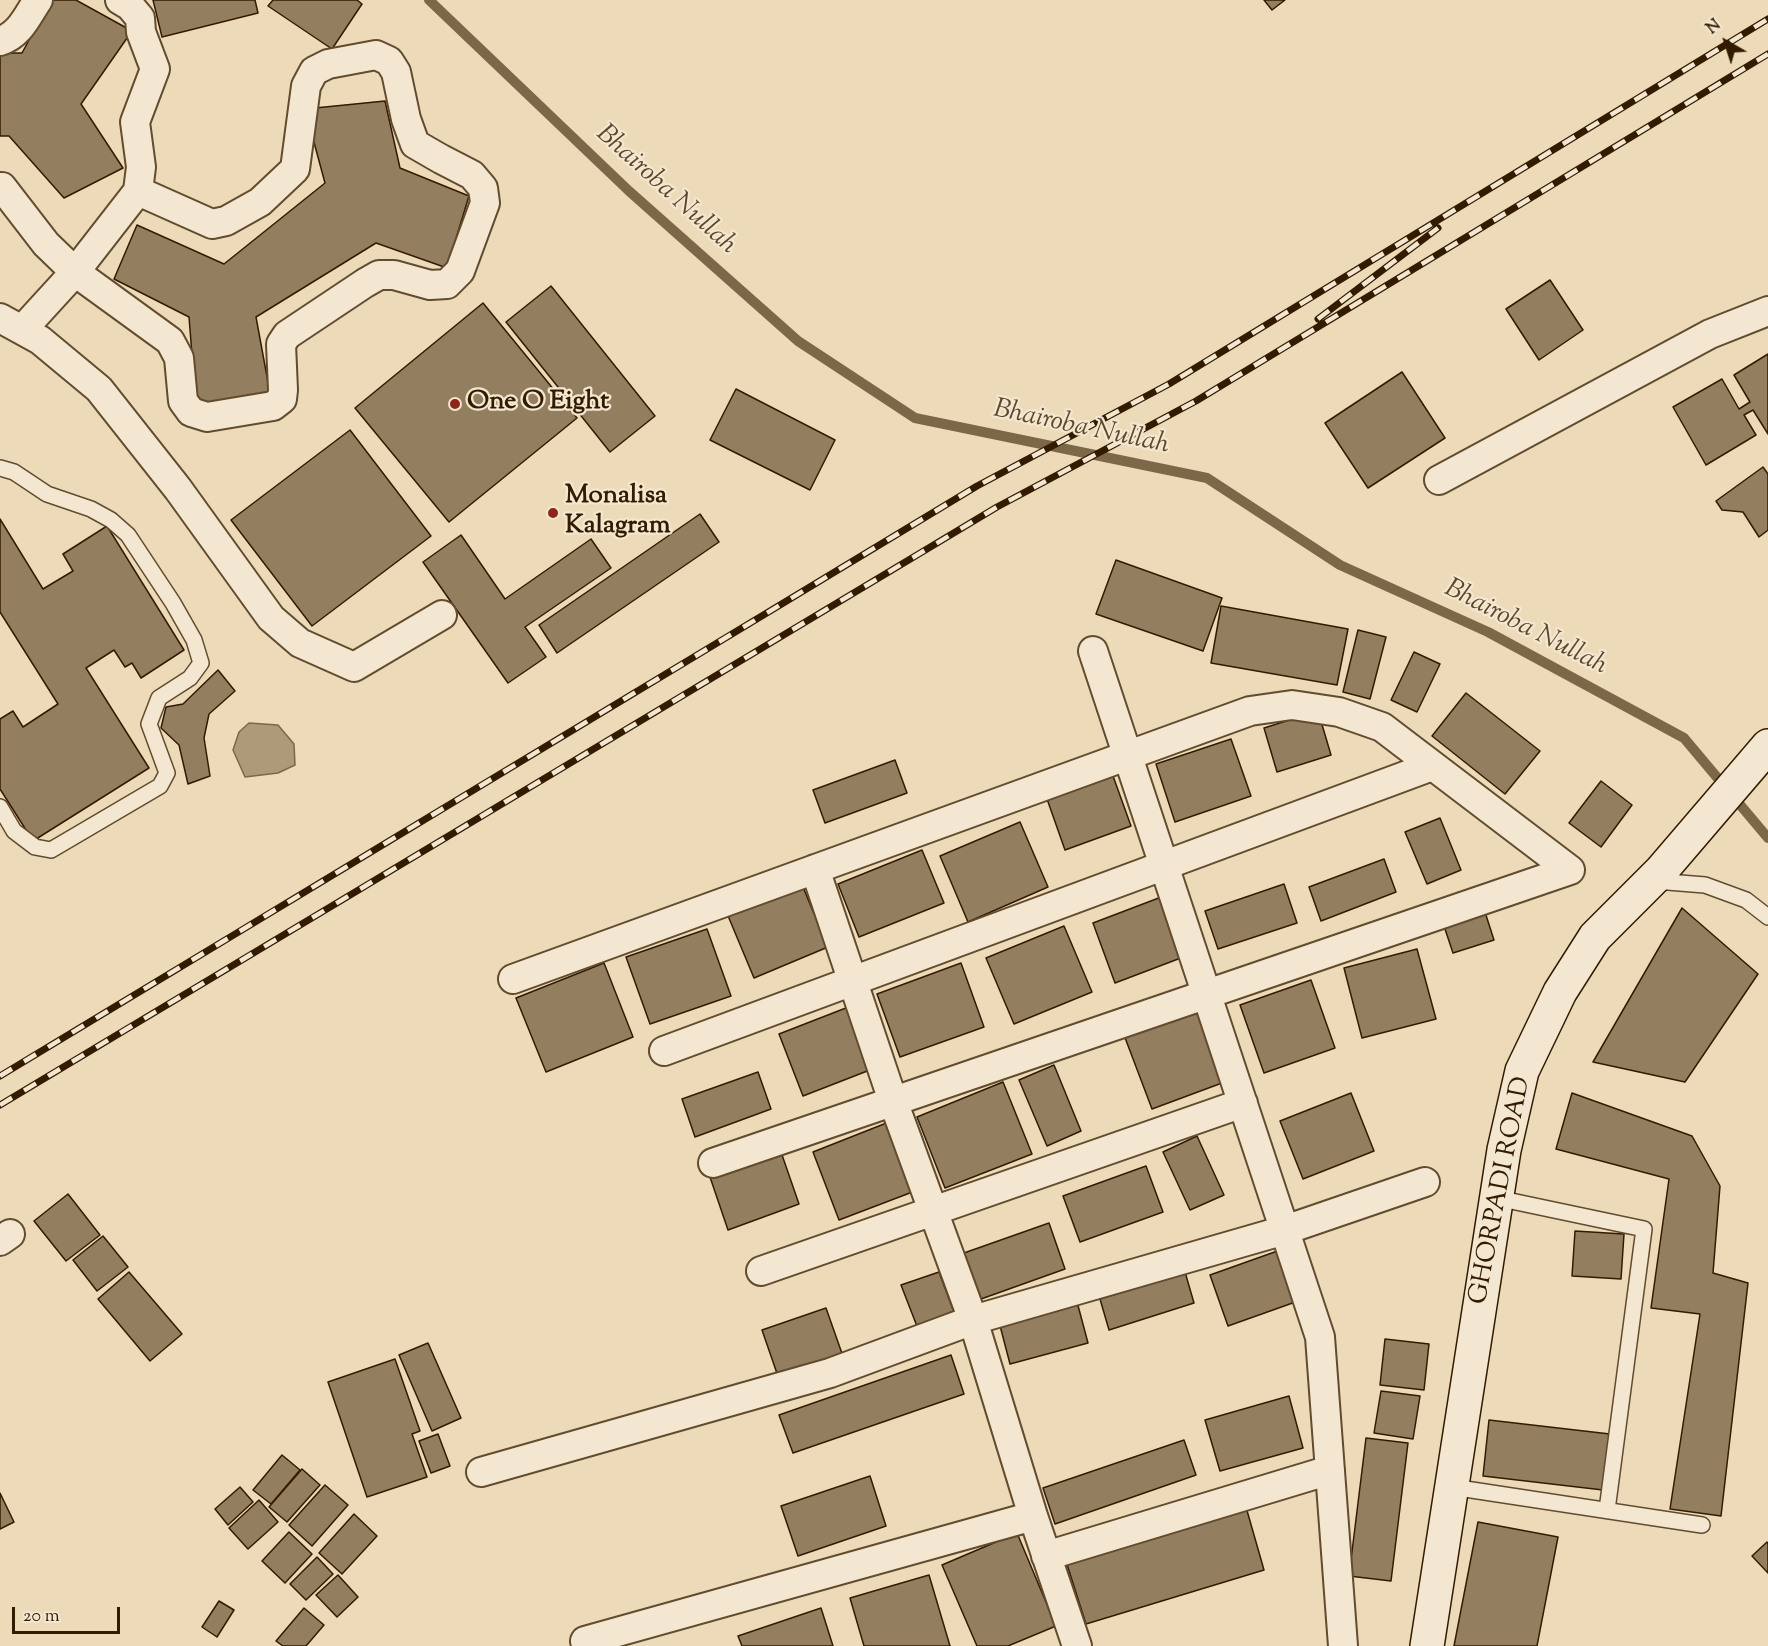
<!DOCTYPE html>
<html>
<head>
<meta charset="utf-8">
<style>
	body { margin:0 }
	#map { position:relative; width:1768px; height:1646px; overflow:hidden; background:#eddab8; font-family:"Sorts Mill Goudy",serif }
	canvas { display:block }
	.north { position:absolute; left:1696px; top:12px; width:60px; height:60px; -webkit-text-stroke:4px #f3e7d1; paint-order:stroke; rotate:321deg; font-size:16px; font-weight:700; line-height:24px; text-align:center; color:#331b00 }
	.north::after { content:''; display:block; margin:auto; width:21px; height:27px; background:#331b00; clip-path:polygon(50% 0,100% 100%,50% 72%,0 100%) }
	.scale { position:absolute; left:12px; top:1607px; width:108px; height:27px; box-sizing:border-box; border:3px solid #331b00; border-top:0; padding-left:8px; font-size:18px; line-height:21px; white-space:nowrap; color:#331b00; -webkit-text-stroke:4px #f3e7d1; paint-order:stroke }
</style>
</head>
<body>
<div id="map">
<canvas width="1768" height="1646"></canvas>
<div class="north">N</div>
<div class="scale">20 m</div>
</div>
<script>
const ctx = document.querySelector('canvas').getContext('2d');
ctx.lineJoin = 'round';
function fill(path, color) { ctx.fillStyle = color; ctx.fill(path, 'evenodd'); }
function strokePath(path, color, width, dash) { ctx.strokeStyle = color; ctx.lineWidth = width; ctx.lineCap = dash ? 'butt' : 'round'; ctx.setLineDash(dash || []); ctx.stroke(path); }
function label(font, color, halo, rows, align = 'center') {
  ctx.font = font + ' "Sorts Mill Goudy",serif'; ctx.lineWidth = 4.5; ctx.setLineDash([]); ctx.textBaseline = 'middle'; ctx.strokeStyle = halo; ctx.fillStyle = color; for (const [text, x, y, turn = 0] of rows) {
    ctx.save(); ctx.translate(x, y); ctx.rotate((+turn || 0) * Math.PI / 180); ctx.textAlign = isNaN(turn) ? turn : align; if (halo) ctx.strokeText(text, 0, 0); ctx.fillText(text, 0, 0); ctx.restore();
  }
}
const water = new Path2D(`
	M249,723L278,725L294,744L295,765L278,773L245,777L233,750L239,732Z`);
fill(water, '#ae9979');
strokePath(water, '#7d6749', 1.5);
strokePath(new Path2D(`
	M429,0L629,191L798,341L915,418L1207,478L1340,565L1488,632L1684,738L1768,838`), '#7d6749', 10);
const building = new Path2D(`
	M51,0H76L132,31L81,104L123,168L64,198L9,136H0V53H22Z
	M153,0H255L258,13L162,37Z
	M273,0H357L362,4L332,49L268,6Z
	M1264,0H1285L1272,10Z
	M385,101L400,168L469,196L447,268L376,243L256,317L270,393L196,405L189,317L114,279L137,225L224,264L325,183L305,109Z
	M1550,280L1583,330L1539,360L1506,309Z
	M551,286L655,416L610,452L506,322Z
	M483,303L577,418L449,522L355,408Z
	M1768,354V434L1753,410L1744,415L1756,435L1706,465L1673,407L1722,379L1739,409L1750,402L1734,375Z
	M1402,372L1445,438L1368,488L1325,423Z
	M736,389L835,440L810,490L710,440Z
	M350,430L431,536L312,626L231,520Z
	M1763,467L1768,474V530L1759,537L1743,512L1722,510L1716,501Z
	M700,514L719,542L557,653L539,625Z
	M0,519L43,589L73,571L63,554L107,526L184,650L141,678L132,663L125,667L114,650L86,668L149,768L33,841L0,789V719L13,711L23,727L58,704L0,612Z
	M461,535L505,599L591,539L611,568L525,627L546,657L508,683L423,562Z
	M1116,560L1222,598L1203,651L1096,614Z
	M1221,606L1348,629L1337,685L1211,663Z
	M1358,630L1386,637L1370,699L1343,692Z
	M1414,652L1440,664L1417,712L1391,700Z
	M218,670L235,691L209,714L204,738L210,776L188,784L179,745L161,728L166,707L183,704Z
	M1466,693L1540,751L1505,794L1432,736Z
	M1318,711L1331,755L1277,772L1264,728Z
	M1231,739L1251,796L1175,822L1156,764Z
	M895,760L907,793L825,823L813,790Z
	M1113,776L1131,826L1065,850L1047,799Z
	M1601,781L1632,805L1601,847L1569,823Z
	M1440,818L1461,870L1427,884L1405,832Z
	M1020,822L1048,887L968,922L940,856Z
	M922,850L944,903L859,937L838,884Z
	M1384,859L1396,892L1321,921L1309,887Z
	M800,880L828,947L754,978L726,911Z
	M1284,884L1297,923L1218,949L1205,911Z
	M1164,896L1186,956L1115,983L1093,923Z
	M1682,908L1758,974L1685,1082L1593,1062Z
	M1484,909L1494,940L1453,953L1443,923Z
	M1064,926L1092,992L1014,1024L986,958Z
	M707,929L731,996L650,1024L626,957Z
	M1417,949L1436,1019L1362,1038L1344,968Z
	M604,963L633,1037L546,1072L516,998Z
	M961,963L984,1027L900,1057L877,994Z
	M1311,980L1335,1048L1264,1073L1240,1005Z
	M1203,1005L1230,1080L1152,1109L1124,1035Z
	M851,1006L875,1068L803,1096L779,1034Z
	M1054,1065L1081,1131L1047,1146L1019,1080Z
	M758,1072L771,1109L695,1137L682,1099Z
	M1003,1082L1032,1154L945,1188L917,1117Z
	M1351,1093L1374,1151L1303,1179L1280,1121Z
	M1572,1093L1692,1136L1720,1186L1713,1273L1748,1283L1721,1516L1670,1509L1700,1314L1651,1308L1669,1179L1556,1149Z
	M889,1122L915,1191L839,1220L813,1152Z
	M1197,1136L1224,1195L1190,1210L1163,1152Z
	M781,1152L799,1204L728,1230L710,1177Z
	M1146,1166L1163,1212L1080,1242L1063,1196Z
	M68,1194L100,1235L66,1261L34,1221Z
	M1049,1223L1065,1269L981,1299L964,1253Z
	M1575,1231L1624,1234L1621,1279L1572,1276Z
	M103,1236L128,1267L97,1291L73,1260Z
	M1283,1249L1301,1300L1228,1326L1210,1275Z
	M129,1272L182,1334L150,1361L98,1299Z
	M939,1272L957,1320L920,1334L901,1285Z
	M1185,1272L1194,1303L1109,1330L1100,1299Z
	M1076,1298L1088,1343L1010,1364L998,1318Z
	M826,1308L845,1362L781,1385L762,1330Z
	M1385,1339L1429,1344L1424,1390L1380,1385Z
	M428,1343L461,1418L432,1431L399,1355Z
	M951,1355L964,1394L793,1453L779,1415Z
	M395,1359L420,1431L412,1434L427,1477L367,1497L328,1382Z
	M1381,1391L1420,1396L1413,1439L1374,1433Z
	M1289,1396L1303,1448L1220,1471L1205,1420Z
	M1489,1420L1610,1434L1603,1490L1483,1476Z
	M438,1434L450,1466L431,1473L419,1441Z
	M1366,1438L1408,1443L1391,1581L1349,1576Z
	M1184,1440L1196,1475L1055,1524L1043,1488Z
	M282,1455L300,1470L271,1504L253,1490Z
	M302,1469L320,1485L287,1522L269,1507Z
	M870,1476L886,1526L798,1556L781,1506Z
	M325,1485L348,1505L312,1546L289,1525Z
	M240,1487L253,1502L228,1525L215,1509Z
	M0,1493L14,1522L0,1529Z
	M259,1500L278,1522L248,1549L229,1528Z
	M1244,1500L1264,1570L1086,1624L1064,1555Z
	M354,1514L377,1536L342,1574L319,1553Z
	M1478,1522L1558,1537L1537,1646H1454Z
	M289,1532L312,1554L285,1583L262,1561Z
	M1017,1533L1056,1626L1008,1646H977L942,1565Z
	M1767,1542L1768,1544V1573L1752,1556Z
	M317,1557L333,1574L306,1600L290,1584Z
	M338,1575L358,1597L337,1617L316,1595Z
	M929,1575L950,1646H864L850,1598Z
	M219,1601L234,1610L217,1637L202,1627Z
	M304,1608L324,1625L306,1646H283L276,1641Z
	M821,1608L833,1646H742L738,1636Z`);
fill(building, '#947e60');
strokePath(building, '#331b00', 1.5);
const service = new Path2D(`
	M0,468L14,472L47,494L91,509L111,520L128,535L173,603L194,640L201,663L190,678L159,698L149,724L167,773L160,786L51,850L35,847L14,831L0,807
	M1655,881L1705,885L1746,900L1768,917
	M1497,1198L1644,1229L1607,1510
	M1452,1487L1702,1525`);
const minor = new Path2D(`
	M0,41C20,35 27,16 38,0
	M0,187H2L46,244L75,272L170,341L179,358L183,401L191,412L207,417L273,406L282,399L283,390L281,344L287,335L365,283L379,275H394L430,285L447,284L460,271L485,203L483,188L472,175L441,159L415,144L406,119L396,72L389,61L376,55L328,64L314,71L306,86L295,169L260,202L226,221L212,224L138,191
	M0,318L40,340L99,389L178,489L271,618L300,643L354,667L442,615
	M22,330L75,272L138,191L141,167L135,122L155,69L141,32L140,18L130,6L120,0
	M1439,480L1710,334L1768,311
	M1093,651L1320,1337L1343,1646
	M815,869L893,1101L973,1320L1033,1516L1077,1646
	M513,979L1250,711L1292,705L1339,712L1382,727L1570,870
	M664,1051L1432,766
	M713,1163L1570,870
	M0,1241L10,1234
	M761,1271L1243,1103
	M481,1472L830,1373L973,1320L1285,1230L1425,1182
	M1046,1556L1330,1470
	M585,1641L1033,1516`);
const secondary = new Path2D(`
	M1427,1646L1504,1150L1522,1071L1560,992L1595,937L1661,871L1768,746`);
strokePath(service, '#624b2e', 18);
strokePath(minor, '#624b2e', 32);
strokePath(secondary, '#331b00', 36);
strokePath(service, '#f3e7d1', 15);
strokePath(minor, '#f3e7d1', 28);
strokePath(secondary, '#f3e7d1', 33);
const rail = new Path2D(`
	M1318,319L1438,228
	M0,1076L977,486L1169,384L1768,19
	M0,1105L997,507L1196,401L1768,54`);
strokePath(rail, '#331b00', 7);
strokePath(rail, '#f3e7d1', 4.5, [14]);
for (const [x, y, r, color] of [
	[455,404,6,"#8f2418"],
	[553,513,6,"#8f2418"]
]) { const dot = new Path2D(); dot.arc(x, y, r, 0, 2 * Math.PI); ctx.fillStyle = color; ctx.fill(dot); strokePath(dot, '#f3e7d1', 2); }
label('bold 26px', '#331b00', '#f3e7d1', [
	["One O Eight",467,404],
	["Monalisa",565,498],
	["Kalagram",565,528]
], 'left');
label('26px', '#331b00', '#f3e7d1', [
	["GHORPADI ROAD",1502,1191,-79]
]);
label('italic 27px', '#5e472a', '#f3e7d1', [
	["Bhairoba Nullah",665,191,42],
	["Bhairoba Nullah",1081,429,12],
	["Bhairoba Nullah",1525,629,27]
]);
</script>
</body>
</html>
